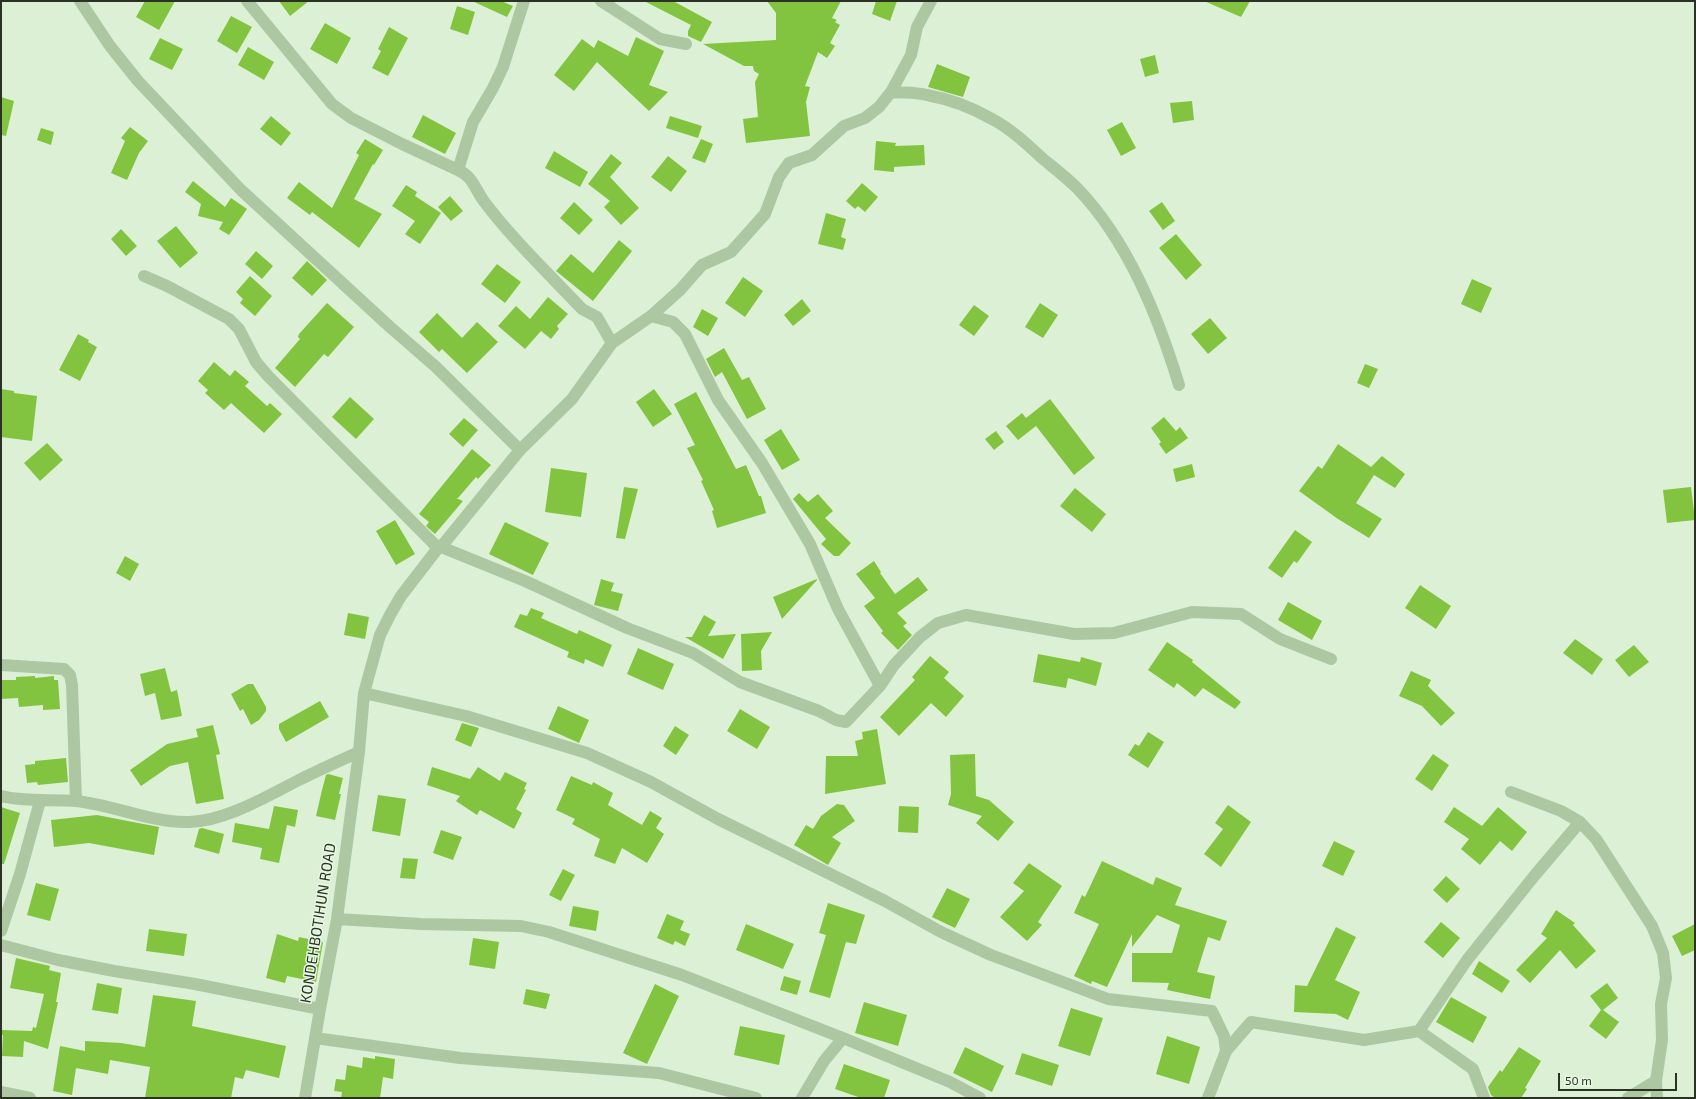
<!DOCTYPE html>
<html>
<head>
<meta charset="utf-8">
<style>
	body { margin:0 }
	#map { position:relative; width:1696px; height:1099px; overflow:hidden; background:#dcf0d6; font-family:"Exo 2",sans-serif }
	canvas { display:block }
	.frame { position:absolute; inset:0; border:2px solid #2b3225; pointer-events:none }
	.scale { position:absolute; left:1558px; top:1073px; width:119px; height:18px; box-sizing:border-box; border:2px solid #2b3225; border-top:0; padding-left:5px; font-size:12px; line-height:14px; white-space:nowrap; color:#2b3225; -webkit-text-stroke:3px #e6f8e2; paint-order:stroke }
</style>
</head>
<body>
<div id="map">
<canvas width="1696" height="1099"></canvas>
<div class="frame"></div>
<div class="scale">50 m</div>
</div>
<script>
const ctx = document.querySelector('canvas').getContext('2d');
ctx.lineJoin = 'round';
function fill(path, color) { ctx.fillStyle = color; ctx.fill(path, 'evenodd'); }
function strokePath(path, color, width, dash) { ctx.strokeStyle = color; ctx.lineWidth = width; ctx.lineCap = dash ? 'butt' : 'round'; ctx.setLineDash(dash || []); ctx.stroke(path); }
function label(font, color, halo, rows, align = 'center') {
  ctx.font = font + ' "Exo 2",sans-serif'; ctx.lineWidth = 3; ctx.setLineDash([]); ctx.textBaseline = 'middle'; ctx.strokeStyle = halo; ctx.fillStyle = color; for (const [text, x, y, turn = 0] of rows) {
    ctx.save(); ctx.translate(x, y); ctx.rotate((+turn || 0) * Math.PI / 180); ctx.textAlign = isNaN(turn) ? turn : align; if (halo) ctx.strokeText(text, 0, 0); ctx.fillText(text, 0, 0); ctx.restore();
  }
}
fill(new Path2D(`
	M145,1H175L159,30L136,17Z
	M279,1H309L290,16Z
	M472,1H501L513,6L507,17Z
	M644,1H673L712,22L701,42L688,36V31L691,25Z
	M767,1H841L832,18L837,20L835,22L840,25L830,43L835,46L827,58L818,52L805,86L810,87L806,102L810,136L746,143L743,119L758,117L755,82L759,74L754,71L753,66H744L703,44L776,40V13Z
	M876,1H897L890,21L872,14Z
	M1204,1H1250L1241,17Z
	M457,6L475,12L468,35L450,29Z
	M231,16L252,27L237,53L217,41Z
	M325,23L351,38L337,64L310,49Z
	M389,27L408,38L388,76L372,68L381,51L378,49Z
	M636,37L664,51L649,85L668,92L649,111L597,62L574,91L554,75L582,39L594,48L598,40L628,56Z
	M160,38L183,49L172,70L149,59Z
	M248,47L274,62L264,80L238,65Z
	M1155,55L1159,73L1145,77L1140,59Z
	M937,64L970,77L963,97L928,87Z
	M1,97L14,101L6,136L1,135Z
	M1192,101L1194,120L1173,123L1170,103Z
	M423,115L456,133L445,154L412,137Z
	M271,116L291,133L281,146L260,129Z
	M670,116L702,126L698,138L666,128Z
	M1122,122L1136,148L1121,156L1107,130Z
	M130,127L148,141L139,153L127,180L111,173L125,141L121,138Z
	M41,128L54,132L51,145L37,140Z
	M365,139L383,150L374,165L373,164L354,199L382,214L359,248L312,212L310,215L287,198L299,182L332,208L359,155L356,153Z
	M701,139L713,144L705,163L692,158Z
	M876,141L896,143L895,146L924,145L925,165L894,167V172L874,170Z
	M554,151L588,172L580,187L545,168Z
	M611,154L622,163L610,177L639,208L621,225L604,207L610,201L588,184Z
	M668,156L687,171L671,192L651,177Z
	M193,181L225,207L231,198L247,209L229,235L219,229L223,222L198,216L201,204L185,192Z
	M862,183L878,197L865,212L858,206L855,209L846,201Z
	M406,185L417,192L415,196L441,213L420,244L405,234L415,221L392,206Z
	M450,196L463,211L451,221L438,207Z
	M574,202L593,220L579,235L560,218Z
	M1162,202L1175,221L1163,230L1149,211Z
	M826,213L846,219L841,237L846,239L843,250L818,244Z
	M176,226L198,253L180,268L157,241Z
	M121,229L137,246L126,256L111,239Z
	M1176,234L1202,265L1186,280L1159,248Z
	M619,240L632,251L593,301L556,271L571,254L593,273Z
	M256,251L273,266L262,279L245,264Z
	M307,261L327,280L312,296L292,278Z
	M497,264L521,282L505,303L481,284Z
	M250,276L272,296L255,316L240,303L243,299L236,292Z
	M743,277L763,291L745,317L725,303Z
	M1472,279L1492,288L1481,313L1461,304Z
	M548,297L568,314L557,326L559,329L551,339L541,331L525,349L498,326L516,306L530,319Z
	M802,299L811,311L793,326L784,315Z
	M327,303L354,327L328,357L324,354L295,387L275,368L300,339L298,337L299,334Z
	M1040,303L1058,315L1043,338L1025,327Z
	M974,305L989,316L974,336L959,325Z
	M702,309L718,318L708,336L693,327Z
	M437,313L462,338L477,322L498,342L467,373L442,349L439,352L419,332Z
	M1210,318L1227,338L1208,354L1191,334Z
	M78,334L89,340L88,342L97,347L80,381L59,370Z
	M724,348L742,380L749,377L766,409L747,419L722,372L715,377L706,359Z
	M214,362L230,376L235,370L249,382L245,386L267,406L270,403L282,414L264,433L231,403L224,410L205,393L208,390L198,381Z
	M1365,364L1378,369L1369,388L1357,383Z
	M1,389L14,391V393L37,396L32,441L1,437Z
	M654,389L672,414L653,427L636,402Z
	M696,392L736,469L746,465L759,496H761L766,513L717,528L712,511L714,510L701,481L703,480L687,448L695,445L674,404Z
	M350,397L374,419L356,439L332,417Z
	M1050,399L1095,458L1074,475L1036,426L1018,440L1006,426L1022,413L1026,418Z
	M1164,417L1176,431L1180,427L1188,438L1166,454L1159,444L1161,442L1151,428Z
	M464,418L478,430L463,447L449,434Z
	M781,429L800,460L782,470L764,440Z
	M996,431L1004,442L994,450L985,439Z
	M47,443L63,460L40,481L24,463Z
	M1338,444L1371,467L1382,456L1405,474L1395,488L1374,475L1356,503L1382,519L1369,538L1338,519L1299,491L1318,466L1322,469Z
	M472,449L491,465L478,479L476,477L458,498H456L463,501L435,534L426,526L429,522L419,514Z
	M1192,464L1195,477L1176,482L1173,469Z
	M551,468L587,473L581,517L545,512Z
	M624,487L638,489L625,539L616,538Z
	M1691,487L1695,520L1667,523L1663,490Z
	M1075,488L1106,514L1092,532L1060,506Z
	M799,493L808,502L818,494L833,511L825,518L851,543L839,556H834L821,544L826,539L793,499Z
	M395,520L415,554L396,565L376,531Z
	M505,522L549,543L533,575L489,554Z
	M1295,530L1312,542L1297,563L1294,561L1282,578L1268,568Z
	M125,556L139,564L130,581L116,573Z
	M874,561L881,572L880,573L895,594L918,577L928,590L897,613L907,623L903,626L912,635L898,650L881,633L883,631L864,606L875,598L856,574Z
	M601,579L614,583L611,591L623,594L618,611L594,605Z
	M817,579V580L782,619L773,597Z
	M1420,585L1451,606L1436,629L1405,608Z
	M1288,602L1322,621L1312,640L1278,620Z
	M531,608L544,613L541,618L577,634L579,630L612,645L603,667L585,659L584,664L567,657L569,652L514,627L520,614L527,616Z
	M348,613L369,617L365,639L344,635Z
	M704,615L716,622L708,636L736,634L723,659L685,637H692Z
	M772,632L761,651L762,670L742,671L741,634Z
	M1575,639L1603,659L1592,675L1563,653Z
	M1167,642L1193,660L1192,662L1241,702L1235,709L1203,688L1195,697L1177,683L1174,688L1148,670Z
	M1634,645L1649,662L1629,677L1615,660Z
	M638,648L674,664L663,690L627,674Z
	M1038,654L1080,662L1081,657L1102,663L1096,686L1068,678L1066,688L1033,682Z
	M930,656L949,672L944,678L964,696L946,717L931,703L899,736L880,717L915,680L912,677Z
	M165,668L171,692L177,690L182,716L161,720L155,693L145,696L140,674Z
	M1411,671L1431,680L1428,686L1455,713L1441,726L1422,706L1399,696Z
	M35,676V678L54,676V680H58L60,709L43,710V705L19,707L18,698L1,699V680H16V677Z
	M248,684H253L266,707V711L259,720L251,725L243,709L240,711L231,694Z
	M320,701L329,717L286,742L279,729V724Z
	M558,706L589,720L579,743L548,729Z
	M740,709L770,727L757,749L727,731Z
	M462,723L479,728L471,747L455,740Z
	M213,725L220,754L216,755L224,799L196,804L188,762L170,766L141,786L130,770L167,744L198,737L196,729Z
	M675,726L689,735L676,755L663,746Z
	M877,729L886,784L825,794L826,756H858L855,741L863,739L862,732Z
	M1148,732L1164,742L1148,768L1128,755L1135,744L1139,746Z
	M975,754L976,796L989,800L1014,822L998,841L976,823L982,816L948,805L951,794L950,755Z
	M1433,754L1449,765L1432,791L1415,779Z
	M66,758L68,782L38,785L37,782L27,783L25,765L35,764V761Z
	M432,767L470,779L478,767L500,781L505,772L527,783L524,789L526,790L516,809L522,813L514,829L480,810L477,815L456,801L460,796L427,785Z
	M328,774L343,778L339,794H341L335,820L316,816L322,790L326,775Z
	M571,776L592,785L593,782L613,793L608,805L642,825L650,811L662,818L656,828L664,834L647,863L622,848L615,864L594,856L600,839L572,824L575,819L556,810Z
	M378,795L406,799L400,836L372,831Z
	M837,804L844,805L855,821L832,837L841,843L828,865L794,845L806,825L813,829L821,816Z
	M1228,805L1251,822L1221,867L1204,854L1223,829L1215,823Z
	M274,806L298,810L295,827L287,825L279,863L260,859L262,848L232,842L235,823L269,829Z
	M899,806L919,807L918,833L898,832Z
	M1,807L20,813L4,864H1Z
	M1454,807L1482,826L1498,807L1527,832L1512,851L1500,841L1480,865L1461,849L1469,839L1444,822Z
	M97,815L159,827L154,855L89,843L54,847L51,820Z
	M202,828L224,834L219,854L194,847L199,829Z
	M441,830L462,837L453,860L433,853Z
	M1334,841L1355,851L1343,876L1322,866Z
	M403,858L418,859L415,879L400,878Z
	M1102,861L1153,885L1156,877L1182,888L1175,905L1227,921L1220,941L1208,937L1197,972L1215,976L1210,999L1167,990L1169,983L1132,982V953H1172L1180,925L1157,915L1132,947V934L1107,987L1092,981L1091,984L1074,976L1099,924L1074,913L1082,895L1085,897Z
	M1029,863L1062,886L1038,922L1042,925L1027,941L1000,917L1024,891L1013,883Z
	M563,869L575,875L561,901L549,895Z
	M1446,876L1460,889L1447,903L1433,890Z
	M36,883L59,889L50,921L27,915Z
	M947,888L970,899L955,928L932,917Z
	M828,903L865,915L856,944L846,942L830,998L809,992L826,935L819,933Z
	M573,906L599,911L596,931L569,926Z
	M1556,910L1575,923L1573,925L1596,951L1576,969L1560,950L1530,983L1516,970L1547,938L1541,934Z
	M667,914L684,921L680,930L690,934L685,946L675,941L673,945L657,938Z
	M1441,922L1460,938L1443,958L1424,942Z
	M746,924L794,944L783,969L736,950Z
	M1695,924V950L1682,956L1672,936Z
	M1336,927L1356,937L1335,980L1360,992L1348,1020L1336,1014L1294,1012L1295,985L1307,986Z
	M149,929L187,934L184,956L146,951Z
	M277,934L298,941L299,937L323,942L316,982L287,976L285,983L266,978Z
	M473,938L499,942L495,969L469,965Z
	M16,958L50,966L49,970L61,973L56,1002H58L48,1049L24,1041L23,1057L2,1056L3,1035H1L2,1030L32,1031L33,1027L36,1028L44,994L10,988Z
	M1479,961L1510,981L1502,993L1472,974Z
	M784,976L801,981L797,995L780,990Z
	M97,983L122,988L118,1014L92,1010Z
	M1607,983L1618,998L1603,1010L1619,1022L1606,1039L1589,1026L1601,1010L1590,996Z
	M655,984L679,996L647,1064L623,1053Z
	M526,989L550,994L546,1009L523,1004Z
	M153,995L196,1001L192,1026L286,1046L279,1078L246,1070L243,1079L235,1077L231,1098H145L150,1067L110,1060L108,1074L76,1068L72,1095L53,1091L60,1046L85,1051V1041L121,1043L145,1047Z
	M1451,997L1487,1017L1473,1043L1436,1022Z
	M864,1002L907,1015L898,1046L855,1033Z
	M1071,1008L1103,1018L1090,1056L1058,1046Z
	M740,1026L785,1035L779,1065L734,1055Z
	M1167,1036L1200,1047L1189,1084L1156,1074Z
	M965,1047L1004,1066L992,1092L953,1073Z
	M1519,1047L1541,1061L1525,1088L1527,1089L1521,1098H1495L1491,1095L1488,1087L1500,1070L1502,1072Z
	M1022,1053L1059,1065L1052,1086L1015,1074Z
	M375,1056L395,1059L393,1079L383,1077L380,1098H341L342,1092L334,1091L336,1079L345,1080L347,1065L362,1068L363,1057L375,1059Z
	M844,1064L890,1080L884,1098H861L835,1089Z`), '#82c440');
strokePath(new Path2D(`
	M80,1L110,46L138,81L241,190L390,327L436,367L520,450
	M247,1L332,104L351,118L402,144L458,170
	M524,1L503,67L493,88L473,122L458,170C473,177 474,187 483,200C512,239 549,274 582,309L597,317L612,343
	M601,1L660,39L686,44
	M891,92C903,93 916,92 927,95C949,99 973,108 992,119C1011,129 1027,144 1042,158C1054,168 1066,177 1077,188C1128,241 1158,316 1179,385
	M144,276L167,286L229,319L239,329L256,362L268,376L438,548
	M651,316L673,322L685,334L718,400L762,463L810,544L838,609L880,686
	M441,547L525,581L627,628L693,653L740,682L819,711L836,720L846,722L880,686L894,665L920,637L938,623L966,615L1074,634L1114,633L1192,612L1241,614L1280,639L1331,659
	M1,665L64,669L70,675L72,685L76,801
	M364,693L466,716L587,753L651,782L718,819L885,901L941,932L991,955L1047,976L1108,999L1212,1011L1224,1036L1226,1051L1208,1098
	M1511,792L1561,811L1580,822L1596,839L1652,926L1663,953L1666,978L1661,1004L1662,1040L1656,1081L1628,1098
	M1,796C26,802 51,799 76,801C114,805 151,823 189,822C226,821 267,796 299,780C319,770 339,761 359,752
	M337,919L421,924L521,926L549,932L682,975L843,1038L950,1082L980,1098
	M1,931L20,874L40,801
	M1,945L58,960L114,971L195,984L320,1009
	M1419,1031L1467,960L1535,875L1580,822
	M315,1038L460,1058L659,1073L756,1098
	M1226,1051L1251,1022L1364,1040L1419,1031L1473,1069L1484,1098
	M1656,1081L1657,1098
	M1,1092L30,1098
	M305,1098L320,1009L337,919L359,752L364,693L380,635L390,615L401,596L438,548L441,547L520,450L572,399L612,343L651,316L680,290L702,265L731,252L765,214L779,177L789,163L812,155L844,126L865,118L879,107L891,92L911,55L917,27L931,1
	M802,1098L824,1061L843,1038`), '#adc7a3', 12);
label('15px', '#2b3225', '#e6f8e2', [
	["KONDEHBOTIHUN ROAD",318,923,-81]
]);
</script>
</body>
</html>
